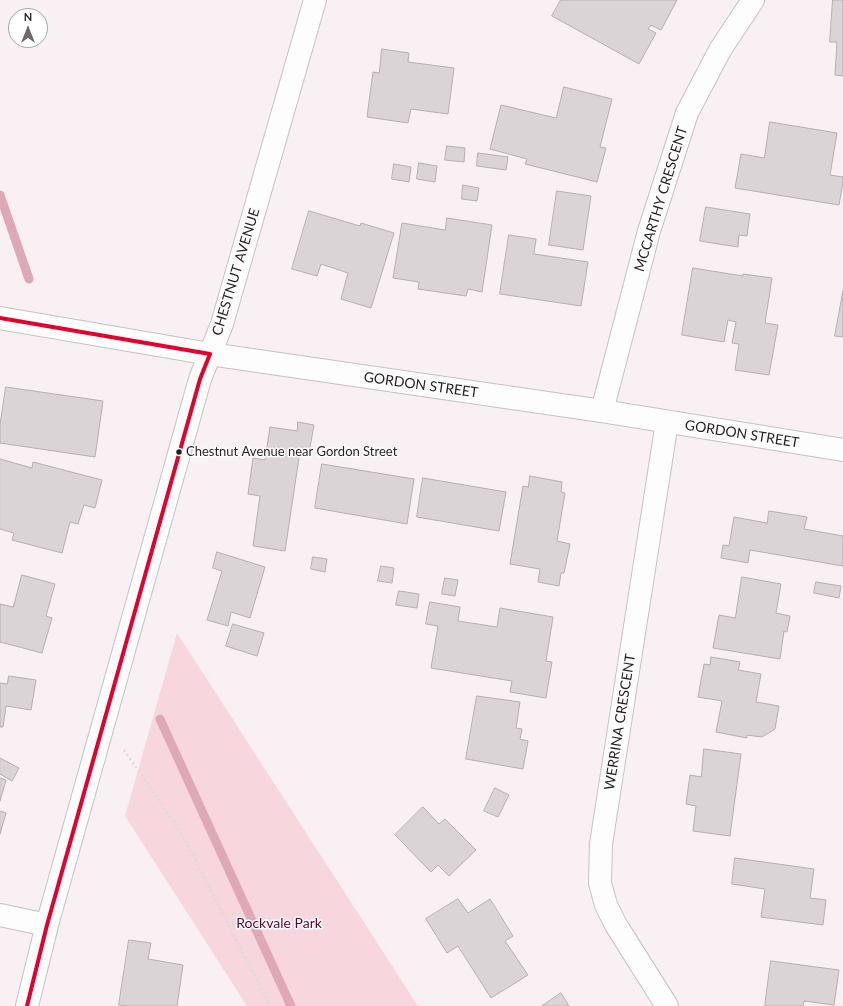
<!DOCTYPE html>
<html>
<head>
<meta charset="utf-8">
<style>
	body { margin:0 }
	#map { position:relative; width:843px; height:1006px; overflow:hidden; background:#f8f0f2; font-family:Lato,sans-serif }
	canvas { display:block }
	.north { position:absolute; left:8px; top:8px; width:40px; height:40px; box-sizing:border-box; background:#fff; border:1px solid #a7a5a5; border-radius:50%; rotate:0deg; font-size:11px; font-weight:700; line-height:16px; text-align:center; color:#231e1f }
	.north::after { content:''; display:block; margin:auto; width:14px; height:18px; background:#6e6869; clip-path:polygon(50% 0,100% 100%,50% 72%,0 100%) }
</style>
</head>
<body>
<div id="map">
<canvas width="843" height="1006"></canvas>
<div class="north">N</div>
</div>
<script>
const ctx = document.querySelector('canvas').getContext('2d');
ctx.lineJoin = 'round';
function fill(path, color) { ctx.fillStyle = color; ctx.fill(path, 'evenodd'); }
function strokePath(path, color, width, dash) { ctx.strokeStyle = color; ctx.lineWidth = width; ctx.lineCap = dash ? 'butt' : 'round'; ctx.setLineDash(dash || []); ctx.stroke(path); }
function label(font, color, halo, rows, align = 'center') {
  ctx.font = font + ' Lato,sans-serif'; ctx.lineWidth = 3; ctx.setLineDash([]); ctx.textBaseline = 'middle'; ctx.strokeStyle = halo; ctx.fillStyle = color; for (const [text, x, y, turn = 0] of rows) {
    ctx.save(); ctx.translate(x, y); ctx.rotate((+turn || 0) * Math.PI / 180); ctx.textAlign = isNaN(turn) ? turn : align; if (halo) ctx.strokeText(text, 0, 0); ctx.fillText(text, 0, 0); ctx.restore();
  }
}
fill(new Path2D(`
	M177,633L418,1006H247L125,816Z`), '#f7d6de');
strokePath(new Path2D(`
	M0,195L29,279
	M160,719L291,1006`), '#dfa8b6', 9);
const building = new Path2D(`
	M561,0H677L661,30L651,25L648,29L656,33L639,64L552,16Z
	M833,0H843V76L835,75L837,42H830Z
	M382,49L409,53L408,62L454,68L448,114L411,109L408,123L367,117L373,72L379,73Z
	M564,87L612,99L600,147L606,148L597,182L525,164L527,159L490,149L501,105L556,118Z
	M770,122L837,133L830,175L843,177V182L839,205L735,188L741,154L764,158Z
	M447,146L465,148L464,162L445,160Z
	M478,153L508,157L506,170L477,166Z
	M419,163L437,166L435,182L417,179Z
	M394,164L411,167L409,182L392,179Z
	M463,185L479,188L477,201L462,199Z
	M557,191L591,196L583,250L549,245Z
	M706,207L750,214L747,236L739,235L738,247L700,241Z
	M309,211L360,226L361,223L394,233L371,308L341,299L348,273L321,264L317,276L292,269Z
	M447,218L492,225L482,292L468,289L466,296L418,289L419,282L393,278L402,223L445,230Z
	M509,235L536,239L534,254L588,262L581,306L500,294Z
	M693,268L743,276V274L772,278L765,323L778,325L769,375L735,370L739,344L732,343L736,322L728,320L724,342L682,335Z
	M843,291V337L835,336Z
	M6,387L103,401L95,457L0,443V425Z
	M298,422L314,425L309,453L300,451L285,551L253,546L260,496L248,494L253,458L265,460L270,427L297,431Z
	M0,459L32,468L33,462L102,480L95,508L84,505L78,524L70,522L62,553L12,540L14,533L0,529Z
	M322,464L414,479L407,524L315,508Z
	M530,476L562,482L561,492L565,493L557,541L570,544L564,573H561L559,586L538,582L540,569L510,564L523,486L528,487Z
	M423,478L506,492L499,531L417,517Z
	M769,511L807,517L804,529L843,536V566L750,550L748,563L721,558L723,545L729,546L734,517L767,523Z
	M217,552L265,567L250,618L231,612L228,626L207,620L222,571L213,568Z
	M313,557L327,559L325,572L311,569Z
	M381,566L394,568L392,583L378,581Z
	M22,575L55,584L46,616L52,618L42,653L0,642V604L13,607Z
	M742,577L781,584L776,613L790,616L787,632L784,631L780,659L713,648L719,615L735,618Z
	M445,578L458,580L455,596L442,594Z
	M816,582L841,586L839,598L814,593Z
	M399,591L419,594L417,608L396,605Z
	M430,602L460,607L458,621L497,627L500,608L553,617L546,661L552,662L546,698L510,692L512,681L431,668L438,626L426,624Z
	M233,624L264,633L257,656L226,646Z
	M711,657L740,662L738,670L761,674L756,702L779,706L775,729L762,737L747,735V738L716,732L722,701L698,697L704,664L710,665Z
	M9,676L36,680L31,710L6,706L3,727H0V683L7,684Z
	M477,696L520,702L516,728L522,729L520,739L528,741L523,769L466,759Z
	M704,749L741,754L730,836L693,831L696,806L686,804L690,775L701,777Z
	M0,758L19,768L12,781L0,774Z
	M0,778L6,780L0,801Z
	M495,788L509,795L498,817L484,811Z
	M423,807L439,824L445,819L476,850L449,876L438,865L431,872L395,835Z
	M0,811L6,813L0,834Z
	M735,858L814,869L810,898L826,900L823,925L761,917L765,889L732,884Z
	M458,899L468,913L490,899L513,936L505,941L528,975L491,998L458,946L447,953L426,919Z
	M129,940L151,943L148,959L183,965L177,1006H127L119,1005Z
	M771,961L839,970L834,1005L804,1001L803,1006H765Z
	M561,993L569,1006H542Z`);
fill(building, '#dbd4d6');
strokePath(building, '#b5afb1', 1);
const minor = new Path2D(`
	M602,411L649,231L687,113L720,50L753,0
	M667,422L601,844L600,883L606,905L616,925L667,1006
	M0,915L47,925
	M27,1006L47,925L200,379L222,324L315,0`);
const tertiary = new Path2D(`
	M0,318L210,354L602,411L843,450`);
strokePath(minor, '#c7c1c3', 24);
strokePath(tertiary, '#c7c1c3', 24);
strokePath(new Path2D(`
	M124,750L182,834L270,1006`), '#dedbdc', 2.5, [2, 3]);
strokePath(minor, '#fefdfd', 22);
strokePath(tertiary, '#fefdfd', 22);
strokePath(new Path2D(`
	M0,318L210,354L200,379L47,925L27,1006`), '#e4002b', 4);
for (const [x, y, r, color] of [
	[179,452,3.5,"#231e1f"]
]) { const dot = new Path2D(); dot.arc(x, y, r, 0, 2 * Math.PI); ctx.fillStyle = color; ctx.fill(dot); strokePath(dot, '#fff', 1.5); }
label('13px', '#231e1f', '#fff', [
	["Chestnut Avenue near Gordon Street",186,452]
], 'left');
label('14px', '#231e1f', '#fff', [
	["MCCARTHY CRESCENT",661,199,-73],
	["CHESTNUT AVENUE",236,272,-73],
	["GORDON STREET",421,385,8],
	["GORDON STREET",742,434,9],
	["WERRINA CRESCENT",620,722,-81]
]);
label('14px', '#61042c', '#fff', [
	["Rockvale Park",279,923]
]);
</script>
</body>
</html>
